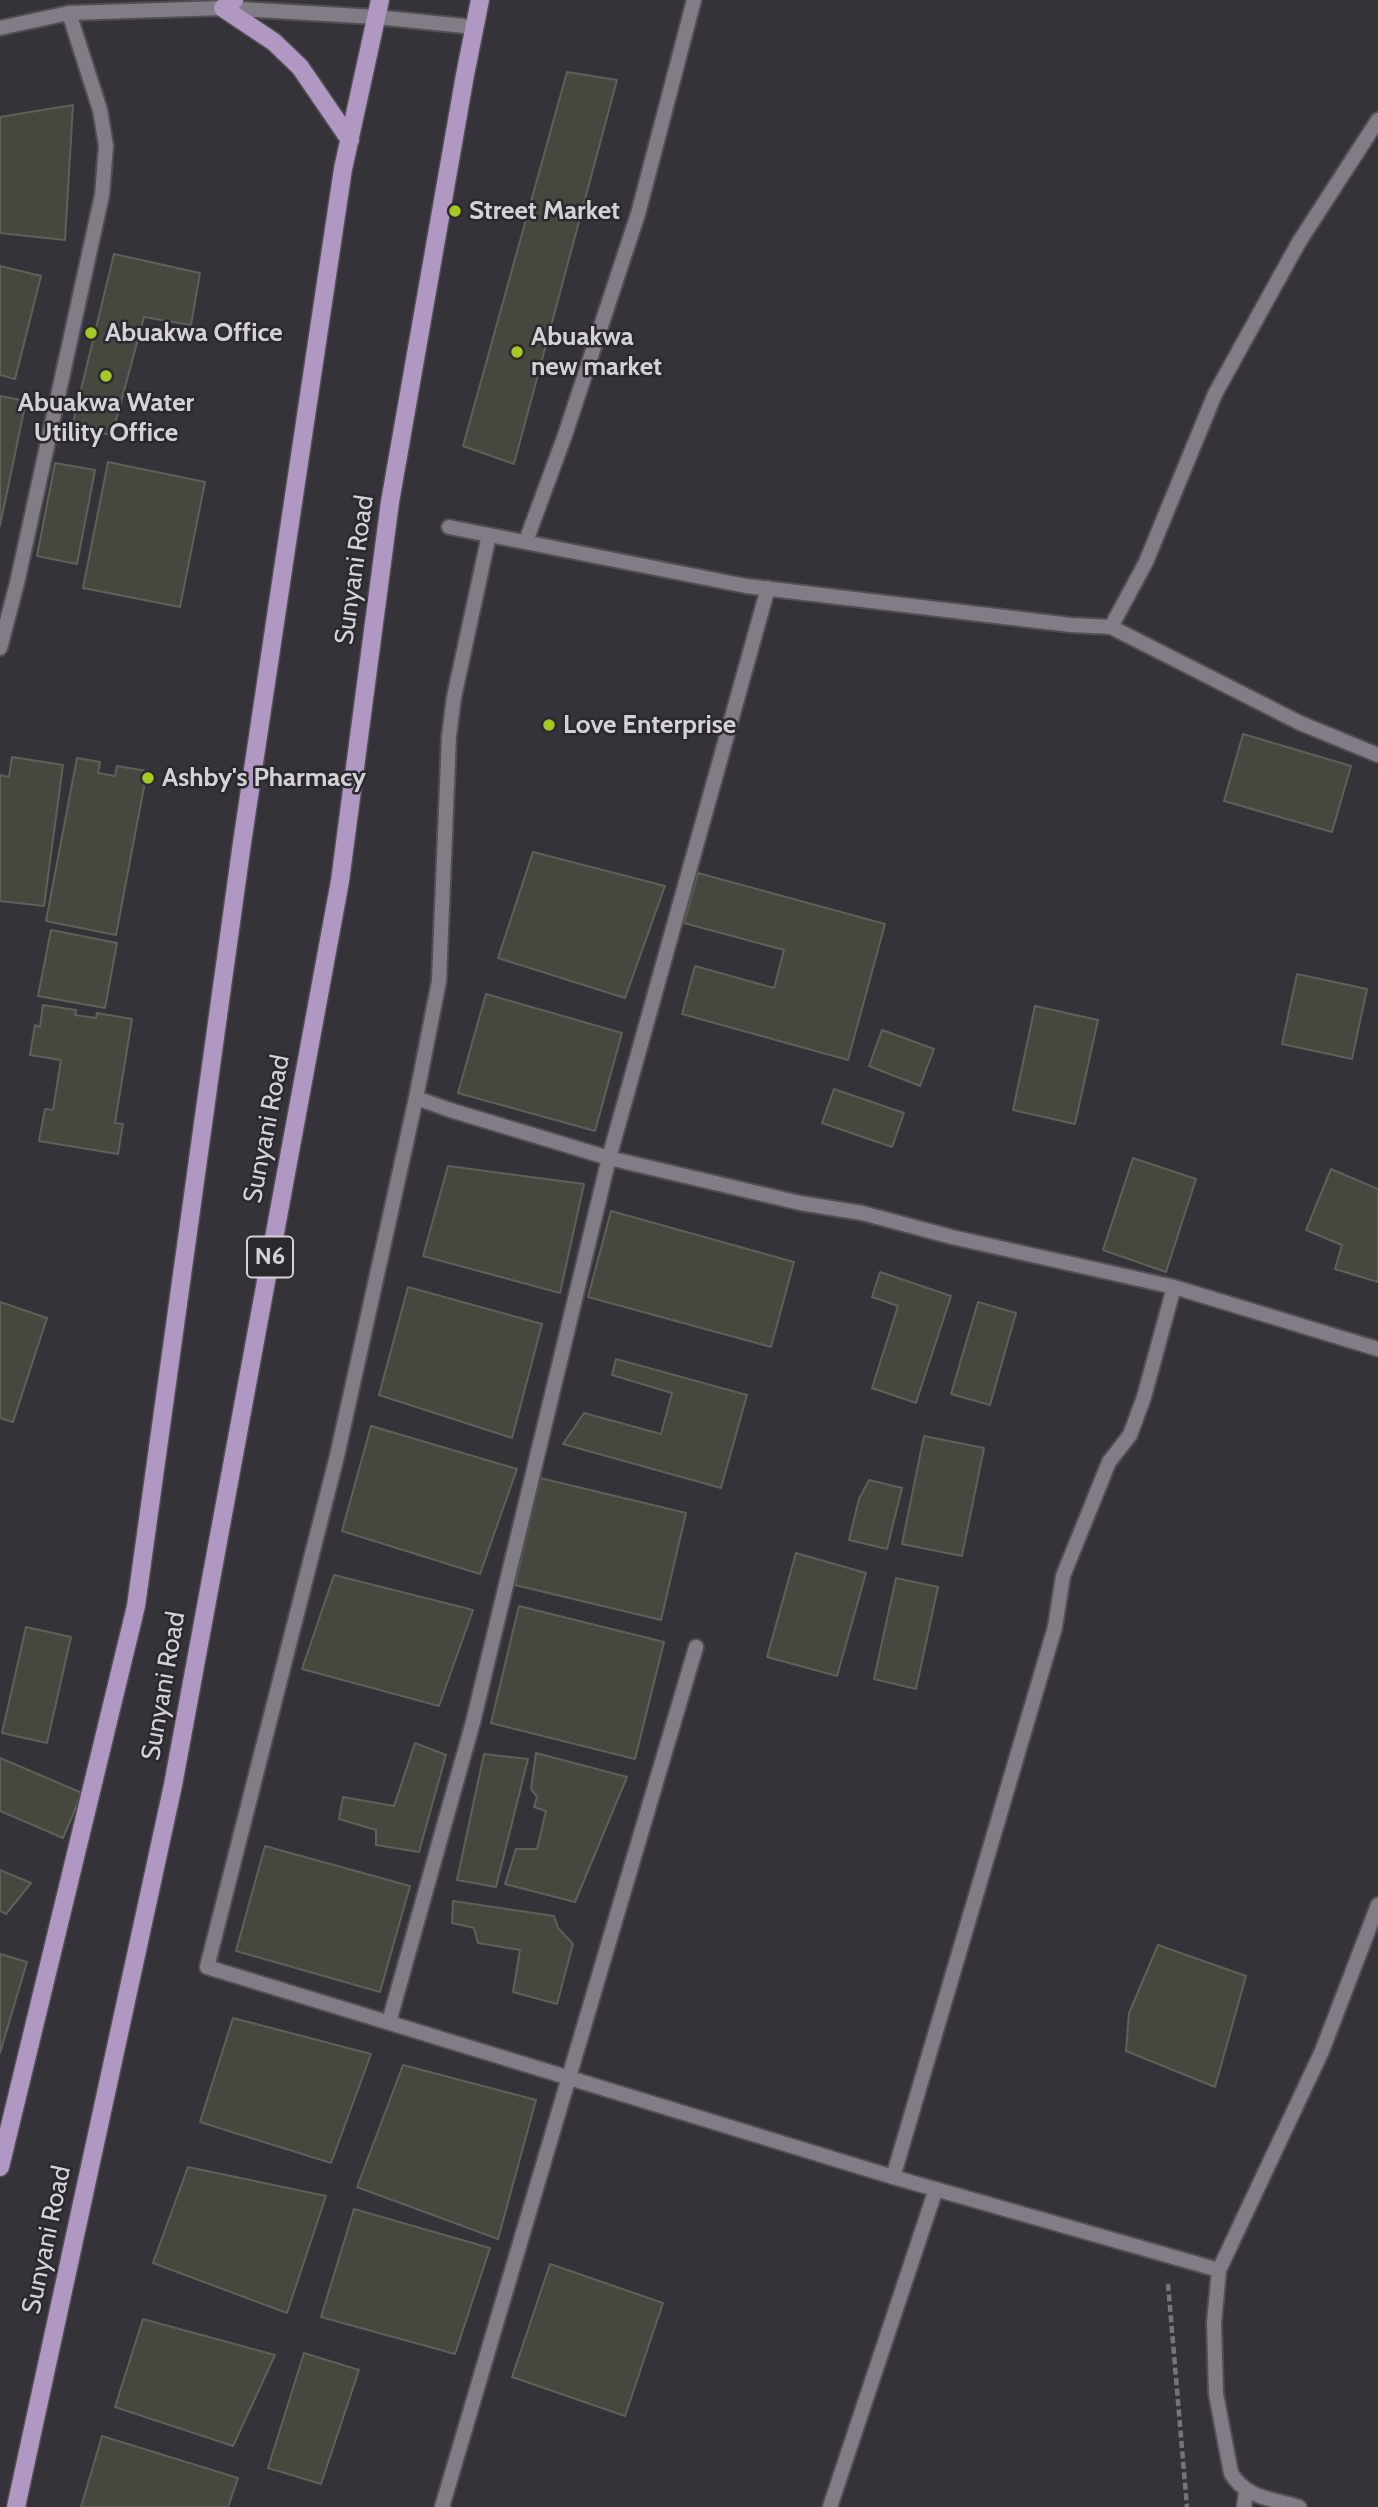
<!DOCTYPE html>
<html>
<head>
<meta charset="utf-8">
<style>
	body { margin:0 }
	canvas { display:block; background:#36323a }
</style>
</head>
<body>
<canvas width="1378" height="2507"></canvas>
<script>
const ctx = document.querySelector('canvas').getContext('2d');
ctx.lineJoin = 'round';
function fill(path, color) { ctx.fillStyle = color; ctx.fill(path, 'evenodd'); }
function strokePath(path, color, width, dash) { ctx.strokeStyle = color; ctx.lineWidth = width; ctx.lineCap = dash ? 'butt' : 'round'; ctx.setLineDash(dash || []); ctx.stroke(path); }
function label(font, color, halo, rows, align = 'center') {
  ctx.font = font + ' Cabin,sans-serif'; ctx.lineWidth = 5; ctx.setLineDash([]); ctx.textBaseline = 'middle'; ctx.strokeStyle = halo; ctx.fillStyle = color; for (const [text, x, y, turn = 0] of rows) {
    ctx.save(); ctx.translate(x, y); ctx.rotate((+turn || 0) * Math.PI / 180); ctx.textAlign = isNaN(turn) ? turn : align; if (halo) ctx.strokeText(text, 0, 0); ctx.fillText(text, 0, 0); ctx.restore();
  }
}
const building = new Path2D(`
	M567,72L617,80L514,464L463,446Z
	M73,105L65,240L0,233V117Z
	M114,254L200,273L191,325L144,317L112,435L72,427Z
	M0,266L41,276L15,379L0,375Z
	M0,396L26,401L0,526Z
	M108,462L205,482L180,607L83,588Z
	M55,463L95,470L77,564L37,556Z
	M1243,734L1351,766L1332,832L1224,801Z
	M12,757L63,765L44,906L0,901V775L9,777Z
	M77,758L100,762L98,773L115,776L117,766L147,771L116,935L46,921Z
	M533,852L665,886L625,998L498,958Z
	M698,873L885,924L848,1060L682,1014L695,966L774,988L784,950L684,923Z
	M51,930L117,943L105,1008L38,996Z
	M1297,974L1367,989L1352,1059L1282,1044Z
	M486,994L622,1033L595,1131L458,1093Z
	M43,1005L76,1010L75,1015L96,1018L97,1013L132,1019L115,1123L123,1124L118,1154L39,1141L45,1109L53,1110L61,1060L30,1055L35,1025L40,1027Z
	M1035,1006L1098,1020L1075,1124L1013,1110Z
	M882,1030L934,1049L920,1086L869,1066Z
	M834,1089L904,1113L892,1147L822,1123Z
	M1133,1158L1196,1179L1166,1272L1103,1250Z
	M448,1166L584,1184L560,1293L423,1256Z
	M1331,1169L1378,1189V1282L1335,1269L1342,1245L1306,1230Z
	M611,1211L794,1262L771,1347L588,1297Z
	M880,1272L951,1296L916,1403L872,1388L898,1306L872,1297Z
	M408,1287L542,1324L512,1438L379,1395Z
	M0,1302L47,1318L13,1422L0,1418Z
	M978,1302L1016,1313L990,1405L951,1394Z
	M616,1359L747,1395L721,1488L563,1444L584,1413L661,1434L672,1393L612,1375Z
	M371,1426L517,1469L480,1574L342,1531Z
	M924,1436L984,1448L962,1556L902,1544Z
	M540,1478L686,1513L661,1620L515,1585Z
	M869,1480L902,1488L887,1549L849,1540L859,1499Z
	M796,1553L866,1573L837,1676L767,1657Z
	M334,1575L473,1610L439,1706L302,1669Z
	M896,1578L938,1587L916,1689L874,1679Z
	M519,1606L664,1642L635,1759L491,1723Z
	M26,1627L71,1637L47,1743L2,1733Z
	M415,1743L446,1755L419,1852L376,1845V1830L339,1819L343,1797L394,1806Z
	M536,1753L627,1777L575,1902L505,1884L516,1849H537L546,1811L534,1807L537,1797L531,1789Z
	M484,1754L528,1759L496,1887L457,1880Z
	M0,1758L82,1793L63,1838L0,1811Z
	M265,1846L410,1886L380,1992L236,1951Z
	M0,1870L31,1883L6,1914L0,1911Z
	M453,1901L554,1916L558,1928L573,1944L557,2004L513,1992L520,1950L478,1943L474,1928L452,1923Z
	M1158,1945L1246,1976L1215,2087L1126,2051L1129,2013Z
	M0,1954L27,1962L0,2053Z
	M233,2018L371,2054L331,2163L200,2122Z
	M403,2065L536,2100L498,2239L357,2187Z
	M188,2167L326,2196L287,2313L153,2263Z
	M354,2209L490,2248L455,2354L321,2317Z
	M550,2264L663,2303L625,2416L512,2377Z
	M143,2319L275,2355L233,2446L115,2407Z
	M304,2353L359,2370L321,2484L268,2468Z
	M102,2436L238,2478L228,2507H81Z`);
fill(building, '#464840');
strokePath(building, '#5e6158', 2);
const service = new Path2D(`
	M1244,2507L1246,2492`);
const minor = new Path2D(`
	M0,28L69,13L223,8L376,17L474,27
	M449,527L746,586L1071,625L1111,627L1146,562L1215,394L1299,242L1378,120
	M489,535L454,697L449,736L439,981L416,1098L337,1456L207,1967L893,2177L1219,2270
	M526,541L565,435L638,214L694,0
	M1111,627L1300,723L1378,755
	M0,648L17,583L102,195L106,146L100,110L69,13
	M416,1098L450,1110L609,1158L800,1203L862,1213L952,1237L1174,1287L1378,1349
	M389,2022L473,1722L609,1158L768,588
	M893,2177L1055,1627L1063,1576L1109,1462L1130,1435L1144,1397L1174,1287
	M442,2507L696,1647
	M830,2507L936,2189
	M1299,2507C1273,2499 1245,2498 1231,2473L1216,2394L1214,2323L1219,2270L1322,2051L1378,1905`);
const primary = new Path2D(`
	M234,0L223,8L274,42L300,67L350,140
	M0,2167L136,1606L242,843L343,169L380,0
	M16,2507L173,1785L340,881L390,502L465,75L480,0`);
strokePath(service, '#514e54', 18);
strokePath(minor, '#514e54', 18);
strokePath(primary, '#514e54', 21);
strokePath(new Path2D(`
	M1168,2284L1187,2507`), '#77747a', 4.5, [7, 3.5]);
strokePath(service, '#817c85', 14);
strokePath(minor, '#817c85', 14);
strokePath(primary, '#b098c3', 18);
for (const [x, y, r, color] of [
	[455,211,7,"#a5c822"],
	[91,333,7,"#a5c822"],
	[517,352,7,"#a5c822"],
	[106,376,7,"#a5c822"],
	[549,725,7,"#a5c822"],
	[148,778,7,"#a5c822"]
]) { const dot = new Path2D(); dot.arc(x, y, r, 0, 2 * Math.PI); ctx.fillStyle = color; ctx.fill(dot); strokePath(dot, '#2c282f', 2.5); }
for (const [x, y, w] of [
	[270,1257,46]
]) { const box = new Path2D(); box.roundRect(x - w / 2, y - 20.5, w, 41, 5); ctx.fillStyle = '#2c282f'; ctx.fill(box); strokePath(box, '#d5d2d7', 2); }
label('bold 24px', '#d5d2d7', null, [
	["N6",270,1257]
]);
label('bold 26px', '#d5d2d7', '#2c282f', [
	["Street Market",469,211],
	["Abuakwa Office",105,333],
	["Abuakwa",531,337],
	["new market",531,367],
	["Abuakwa Water",106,403,"center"],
	["Utility Office",106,433,"center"],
	["Love Enterprise",563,725],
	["Ashby's Pharmacy",162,778]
], 'left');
label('26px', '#d5d2d7', '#2c282f', [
	["Sunyani Road",355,570,-82],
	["Sunyani Road",267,1129,-79],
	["Sunyani Road",164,1686,-80],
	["Sunyani Road",47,2240,-78]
]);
</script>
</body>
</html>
